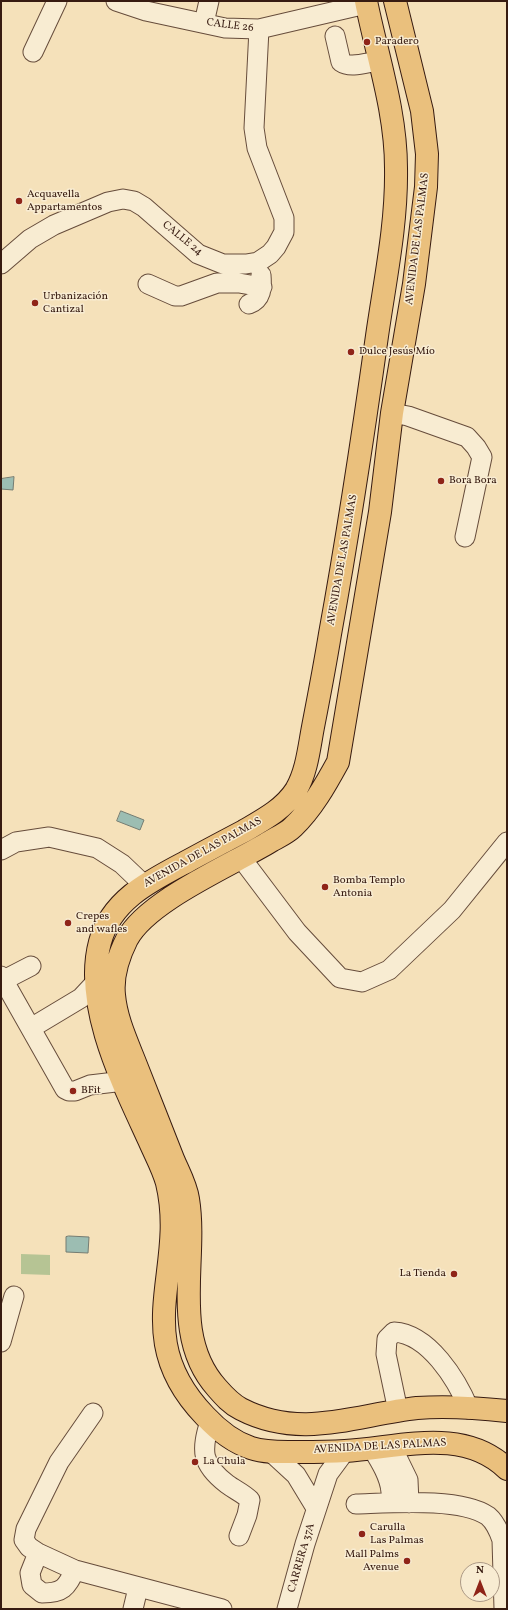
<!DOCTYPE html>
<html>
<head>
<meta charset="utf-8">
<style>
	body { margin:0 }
	#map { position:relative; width:508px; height:1610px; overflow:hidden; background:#f5e1ba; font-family:Vollkorn,serif }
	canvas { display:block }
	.frame { position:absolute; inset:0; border:2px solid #371b11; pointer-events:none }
	.north { position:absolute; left:460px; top:1562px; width:40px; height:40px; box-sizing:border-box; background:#f8ecd2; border:1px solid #ab9885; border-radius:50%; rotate:0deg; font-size:11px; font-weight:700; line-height:16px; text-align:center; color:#371b11 }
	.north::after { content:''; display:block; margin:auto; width:14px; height:18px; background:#8f2418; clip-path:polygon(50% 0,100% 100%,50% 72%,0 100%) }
</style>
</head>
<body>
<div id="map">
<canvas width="508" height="1610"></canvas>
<div class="frame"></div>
<div class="north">N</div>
</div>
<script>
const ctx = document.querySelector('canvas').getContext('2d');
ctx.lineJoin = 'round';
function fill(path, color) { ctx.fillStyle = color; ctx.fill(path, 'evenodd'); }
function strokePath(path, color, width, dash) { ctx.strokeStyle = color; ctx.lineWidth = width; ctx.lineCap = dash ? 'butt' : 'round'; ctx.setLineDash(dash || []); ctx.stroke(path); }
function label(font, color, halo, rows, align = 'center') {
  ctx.font = font + ' Vollkorn,serif'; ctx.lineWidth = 3; ctx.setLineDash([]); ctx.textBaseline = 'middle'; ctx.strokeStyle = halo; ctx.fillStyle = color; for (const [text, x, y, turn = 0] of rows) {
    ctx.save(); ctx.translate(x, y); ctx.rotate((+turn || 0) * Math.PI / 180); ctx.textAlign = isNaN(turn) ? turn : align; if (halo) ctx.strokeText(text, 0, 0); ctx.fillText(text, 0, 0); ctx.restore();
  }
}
fill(new Path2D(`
	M21,1254L50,1255V1275L21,1274Z`), '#b6c494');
const water = new Path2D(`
	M14,477L13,490L1,489V479Z
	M121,811L144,820L140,830L117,821Z
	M69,1236L89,1237L88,1253L66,1252V1237Z`);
fill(water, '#9cbdb2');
strokePath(water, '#747c72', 1);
const minor = new Path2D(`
	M116,1L146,11L225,28L259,29L366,4
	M204,23L209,1
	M335,36L341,62C351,69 368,62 379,61
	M33,52L57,1
	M1,264L30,239L54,225L108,202L123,199L134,201L144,207L198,254L223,264H246L258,262L270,254L276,247L284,232V218L257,148L254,128L259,29
	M148,284L175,296H181L217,283H239L262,287
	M249,304C262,299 262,288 261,275
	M392,413L408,416L467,437L476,447L482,457L465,537
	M1,850L16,842L49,837L97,848L122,864L143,884
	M242,859L297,932L340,978L362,982L389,970L452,910L507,842
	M1,976L65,1089L69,1091H75L90,1085L124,1081
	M4,980L31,966
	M31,1028L81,998L95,983
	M1,1342L14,1296
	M398,1411L386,1354L387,1339L394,1332C429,1334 457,1380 469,1409
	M93,1413L59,1462L26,1529L24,1540L29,1547L38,1553L75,1570L222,1609
	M210,1421C201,1451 201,1464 227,1484C235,1490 243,1493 250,1500L247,1515L239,1536
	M392,1447L408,1480L409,1503
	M372,1448C380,1461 390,1477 391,1492
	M271,1452L296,1475L316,1508
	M356,1504C389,1503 461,1497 488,1516C495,1522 499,1531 502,1540L504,1609
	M38,1553L30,1573L32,1585L42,1593C63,1593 66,1588 75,1570
	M133,1609L138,1588
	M287,1609L305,1544L328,1474L345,1451`);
const major = new Path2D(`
	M366,1C377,56 396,111 396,168C397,224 385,280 377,336C363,436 348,535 330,634C325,665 319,696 313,727C309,748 307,771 296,790C284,809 263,820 244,831C225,841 206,851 186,862C150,881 111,900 100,942C83,1005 123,1083 149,1140C155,1154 163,1168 167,1183C188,1271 127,1335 205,1416C218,1430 233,1442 251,1448C266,1453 282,1452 298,1452C313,1452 329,1452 345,1451C399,1448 463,1426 507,1469
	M395,1L422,111L427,154L426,187L414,284L392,413L380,512L338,762C326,784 312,809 293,827C287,833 278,837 271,841C232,865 148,900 127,939C119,955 112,976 114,995C116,1019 127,1042 136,1065C148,1096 161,1128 173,1159C178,1171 186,1185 188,1199C198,1261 170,1336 217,1388C224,1396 231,1404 241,1409C301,1440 355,1415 417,1408C444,1406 479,1408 507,1411`);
strokePath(minor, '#664c3b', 21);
strokePath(major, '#371b11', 24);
strokePath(minor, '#f8ecd2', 19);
strokePath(major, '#eac07d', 22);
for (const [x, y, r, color] of [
	[367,42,4,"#8f2418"],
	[19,201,4,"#8f2418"],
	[35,303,4,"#8f2418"],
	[351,352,4,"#8f2418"],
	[441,481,4,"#8f2418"],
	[325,887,4,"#8f2418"],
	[68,923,4,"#8f2418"],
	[73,1091,4,"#8f2418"],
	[454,1274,4,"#8f2418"],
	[195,1462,4,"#8f2418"],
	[362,1534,4,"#8f2418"],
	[407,1561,4,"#8f2418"]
]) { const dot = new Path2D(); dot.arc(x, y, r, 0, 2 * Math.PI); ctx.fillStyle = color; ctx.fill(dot); strokePath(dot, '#f8ecd2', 1.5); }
label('11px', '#371b11', '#f8ecd2', [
	["CALLE 26",230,26,7],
	["CALLE 24",182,239,39],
	["AVENIDA DE LAS PALMAS",418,239,-83],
	["AVENIDA DE LAS PALMAS",343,560,-80],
	["AVENIDA DE LAS PALMAS",203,853,-29],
	["AVENIDA DE LAS PALMAS",380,1447,-3],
	["CARRERA 37A",302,1558,-74]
]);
label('11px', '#371b11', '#f8ecd2', [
	["Paradero",375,42],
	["Acquavella",27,195],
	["Appartamentos",27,208],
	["Urbanización",43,297],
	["Cantizal",43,310],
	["Dulce Jesús Mío",359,352],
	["Bora Bora",449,481],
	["Bomba Templo",333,881],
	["Antonia",333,894],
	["Crepes",76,917],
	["and wafles",76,930],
	["BFit",81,1091],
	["La Tienda",446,1274,"right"],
	["La Chula",203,1462],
	["Carulla",370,1528],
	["Las Palmas",370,1541],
	["Mall Palms",399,1555,"right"],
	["Avenue",399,1568,"right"]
], 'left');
</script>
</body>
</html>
